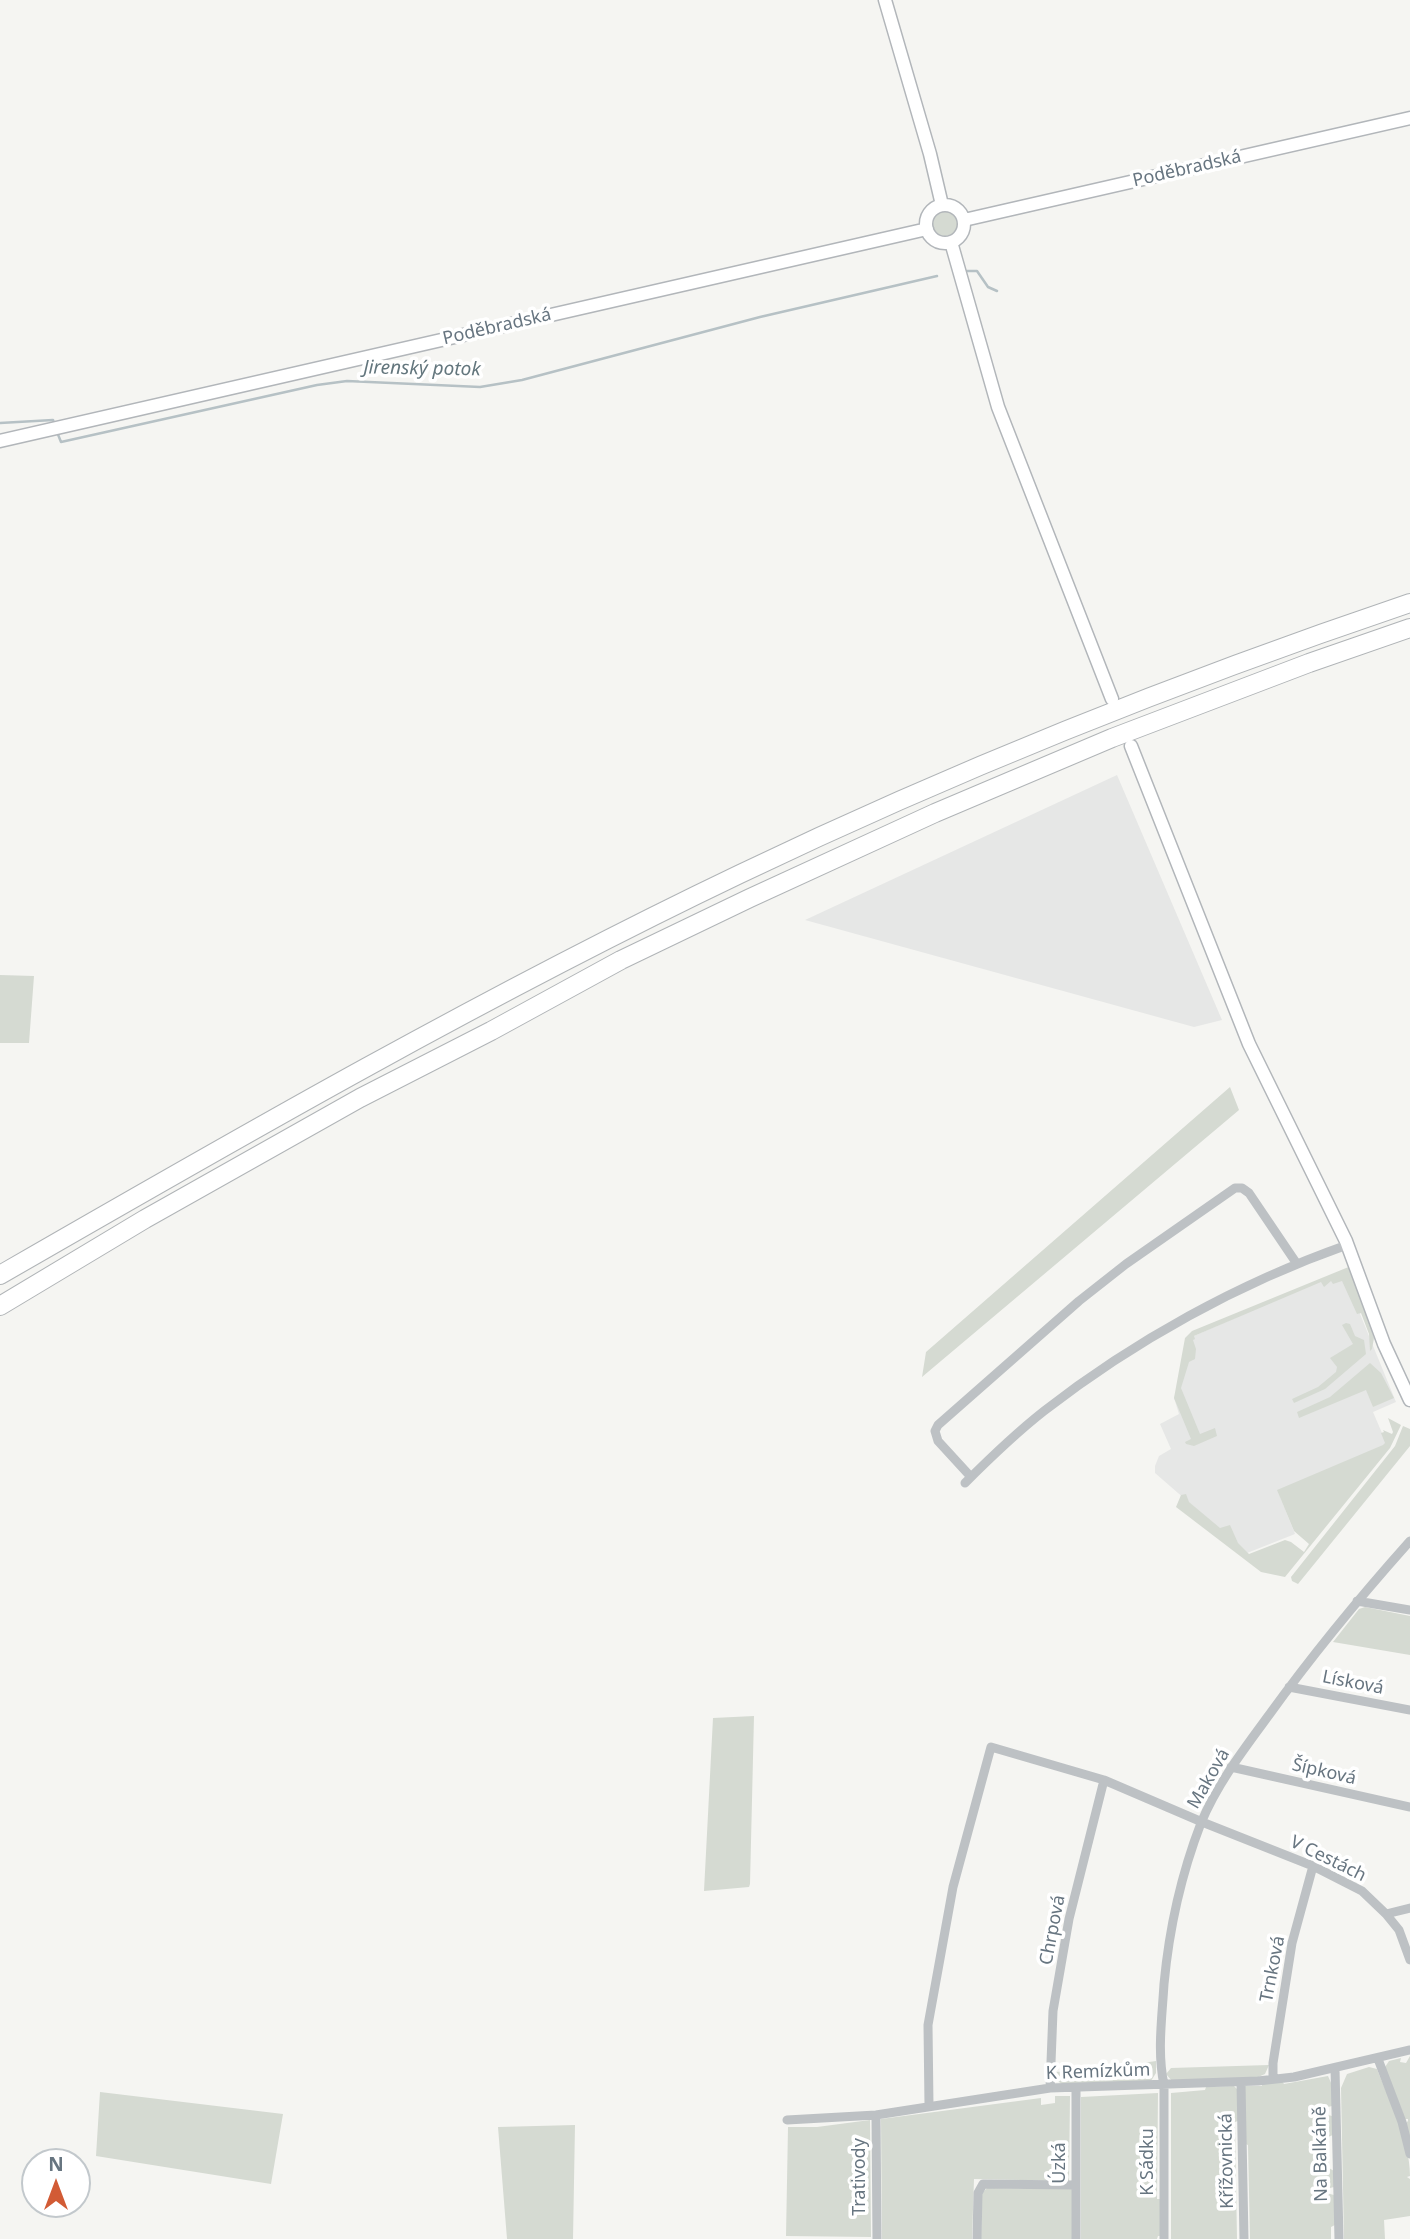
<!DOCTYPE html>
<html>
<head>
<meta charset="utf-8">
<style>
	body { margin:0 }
	#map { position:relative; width:1410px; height:2239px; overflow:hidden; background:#f5f5f2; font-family:"Noto Sans",sans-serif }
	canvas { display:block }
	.north { position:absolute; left:21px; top:2148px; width:70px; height:70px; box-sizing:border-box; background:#fff; border:2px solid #c2c8cc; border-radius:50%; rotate:0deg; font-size:19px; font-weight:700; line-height:28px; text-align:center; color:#677580 }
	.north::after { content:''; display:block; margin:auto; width:24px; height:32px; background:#d25b35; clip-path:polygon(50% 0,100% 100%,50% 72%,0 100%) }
</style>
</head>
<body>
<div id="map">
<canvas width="1410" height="2239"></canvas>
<div class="north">N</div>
</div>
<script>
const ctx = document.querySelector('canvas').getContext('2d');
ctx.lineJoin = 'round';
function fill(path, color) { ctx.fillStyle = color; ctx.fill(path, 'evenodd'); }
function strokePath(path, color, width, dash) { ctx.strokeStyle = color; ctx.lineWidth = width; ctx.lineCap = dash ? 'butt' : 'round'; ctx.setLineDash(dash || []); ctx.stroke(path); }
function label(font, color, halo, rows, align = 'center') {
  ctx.font = font + ' "Noto Sans",sans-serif'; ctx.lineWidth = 7; ctx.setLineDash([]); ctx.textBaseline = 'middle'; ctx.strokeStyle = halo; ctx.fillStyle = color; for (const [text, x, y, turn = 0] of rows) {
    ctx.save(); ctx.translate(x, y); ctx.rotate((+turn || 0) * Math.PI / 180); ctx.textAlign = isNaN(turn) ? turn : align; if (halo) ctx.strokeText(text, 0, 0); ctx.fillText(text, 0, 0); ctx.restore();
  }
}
fill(new Path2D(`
	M1117,775L1222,1020L1194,1027L805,920Z
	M1342,1271L1361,1312L1360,1314L1396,1402L1373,1412L1388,1447L1279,1494L1295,1534L1247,1553L1155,1473V1466L1159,1456L1171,1449L1160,1424L1179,1414L1174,1398L1194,1336Z`), '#e6e7e6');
fill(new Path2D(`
	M932 224a14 14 0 1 1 28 0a14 14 0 1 1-28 0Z
	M0,975L34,976L29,1043H0Z
	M1230,1087L1239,1110L922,1377L926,1352Z
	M1351,1266L1374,1338L1372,1349L1370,1351L1369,1334L1361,1313L1357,1314L1342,1281L1333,1284L1331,1281L1324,1287L1321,1282L1194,1336L1195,1339L1193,1340L1196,1349L1195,1359L1189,1362L1181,1388L1200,1434L1215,1428L1217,1436L1194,1446L1186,1444L1185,1442L1191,1439L1174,1398L1185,1338L1192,1331Z
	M1346,1323L1350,1324L1355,1336L1364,1340L1366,1354L1325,1389L1294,1403L1292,1399L1318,1387L1336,1372L1337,1367L1330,1358L1353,1344L1342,1325Z
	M1370,1363L1381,1373L1394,1398L1373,1407L1366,1390L1299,1418L1297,1412L1330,1397Z
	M1388,1418L1401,1425L1390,1448L1285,1577L1261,1572L1176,1507L1181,1495L1186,1494L1189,1502L1220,1528L1230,1525L1238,1543L1249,1554L1285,1540L1291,1542L1304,1552L1309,1544L1294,1531L1277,1490L1383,1445L1385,1443L1381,1433L1384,1432L1383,1430L1392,1434L1393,1432Z
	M1403,1426L1410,1429V1446L1298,1584L1292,1581L1291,1577L1395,1446Z
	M1365,1607L1410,1616V1655L1333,1642L1359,1609Z
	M754,1716L750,1884L749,1887L704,1891L713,1718Z
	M1410,2056V2145L1406,2123L1408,2121V2119H1405L1385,2067L1389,2061L1401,2058L1400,2062L1406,2063Z
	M1156,2061V2073L1151,2081L1062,2084L1056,2080L1054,2072L1096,2070Z
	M1269,2065L1265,2074L1256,2078L1172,2081L1166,2074L1171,2068Z
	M1369,2067L1377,2069C1390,2103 1410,2139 1410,2176L1407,2177L1410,2179V2216L1384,2220L1385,2239H1344L1341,2088L1347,2074Z
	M1328,2076L1332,2085V2106L1328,2107V2115L1332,2116L1333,2135L1328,2137L1329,2168L1334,2171V2187L1330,2188V2194L1334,2195L1335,2225L1331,2227V2239H1250L1248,2145L1245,2144V2086H1262V2084L1282,2081L1284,2084Z
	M1234,2086L1237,2089L1238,2121L1235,2122L1237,2239H1171V2093L1205,2090L1206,2087Z
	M100,2092L283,2114L271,2184L96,2156Z
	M1158,2093L1157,2199H1160V2236H1158L1157,2239H1081V2097Z
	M1055,2096H1070L1069,2181L974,2179L972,2239H882L881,2119L1041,2098V2105L1055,2103Z
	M870,2120L871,2237L786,2236L788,2127H817Z
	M575,2125L573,2239H507L498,2127Z
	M987,2188L1072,2189V2239H981L982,2193Z`), '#d5dad2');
strokePath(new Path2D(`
	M967,271H977L988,287L997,291
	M0,423L53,420L55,426
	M57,432L61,442L317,385L347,381L480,387L522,380L760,317L937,276`), '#b6c1c5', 2.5);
const secondary = new Path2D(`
	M885,0L930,154L942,205
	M926 224a19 19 0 1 1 38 0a19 19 0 1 1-38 0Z
	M964,220L1410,118
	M951,242L998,407L1112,699
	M0,441L927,229
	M1131,746L1249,1044L1346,1241L1384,1344L1410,1400`);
const highway = new Path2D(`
	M0,1275C243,1135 487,995 740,874C957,770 1182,680 1410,603
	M0,1306L145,1219L360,1098L491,1031L621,960L750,898L935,813L1112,738L1309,663L1410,628`);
strokePath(secondary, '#b2b6ba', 15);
strokePath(highway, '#b0b4b7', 20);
strokePath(new Path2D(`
	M971,1477L938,1441L935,1431L938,1425L1079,1301L1126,1264L1235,1188H1242L1249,1193L1297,1264
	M965,1483C990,1458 1016,1433 1044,1411C1134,1341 1239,1283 1347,1245
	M1357,1601L1410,1610
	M1289,1687L1410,1710
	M1231,1767L1410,1807
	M1386,1914L1410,1908
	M1378,2059L1402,2122L1410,2154
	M1335,2068L1339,2239
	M1273,2079V2063L1292,1943L1313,1866
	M1241,2083L1244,2239
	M1050,2088L1053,2011L1069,1919L1104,1780
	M1076,2088V2239
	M929,2106L928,2025L953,1887L991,1747L1104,1780L1202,1822L1313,1866L1362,1891L1386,1914L1399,1930L1410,1960
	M876,2115L877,2239
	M787,2120L876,2115L1050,2088L1258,2081L1294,2077L1410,2050
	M977,2239L978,2193L983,2184L1076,2185
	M1164,2239V2085C1157,2052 1162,2018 1164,1984C1169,1930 1181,1875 1201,1823C1217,1784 1244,1749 1269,1715C1313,1654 1360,1597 1410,1541`), '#bdc1c4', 9);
strokePath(secondary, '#fff', 12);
strokePath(highway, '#fff', 18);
label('18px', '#677580', '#fff', [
	["Poděbradská",1187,169,-13],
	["Poděbradská",497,327,-13],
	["Lísková",1353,1683,11],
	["Šípková",1324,1772,13],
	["Maková",1209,1779,-60],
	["V Cestách",1328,1859,26],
	["Chrpová",1053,1930,-79],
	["Trnková",1273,1969,-79],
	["K Remízkům",1098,2072,-2],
	["Na Balkáně",1321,2154,-91],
	["Křížovnická",1227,2161,-91],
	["K Sádku",1148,2162,-90],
	["Úzká",1060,2163,-90],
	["Trativody",860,2177,-90]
]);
label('italic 19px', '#63767d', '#fff', [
	["Jirenský potok",422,369,1]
]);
</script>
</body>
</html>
